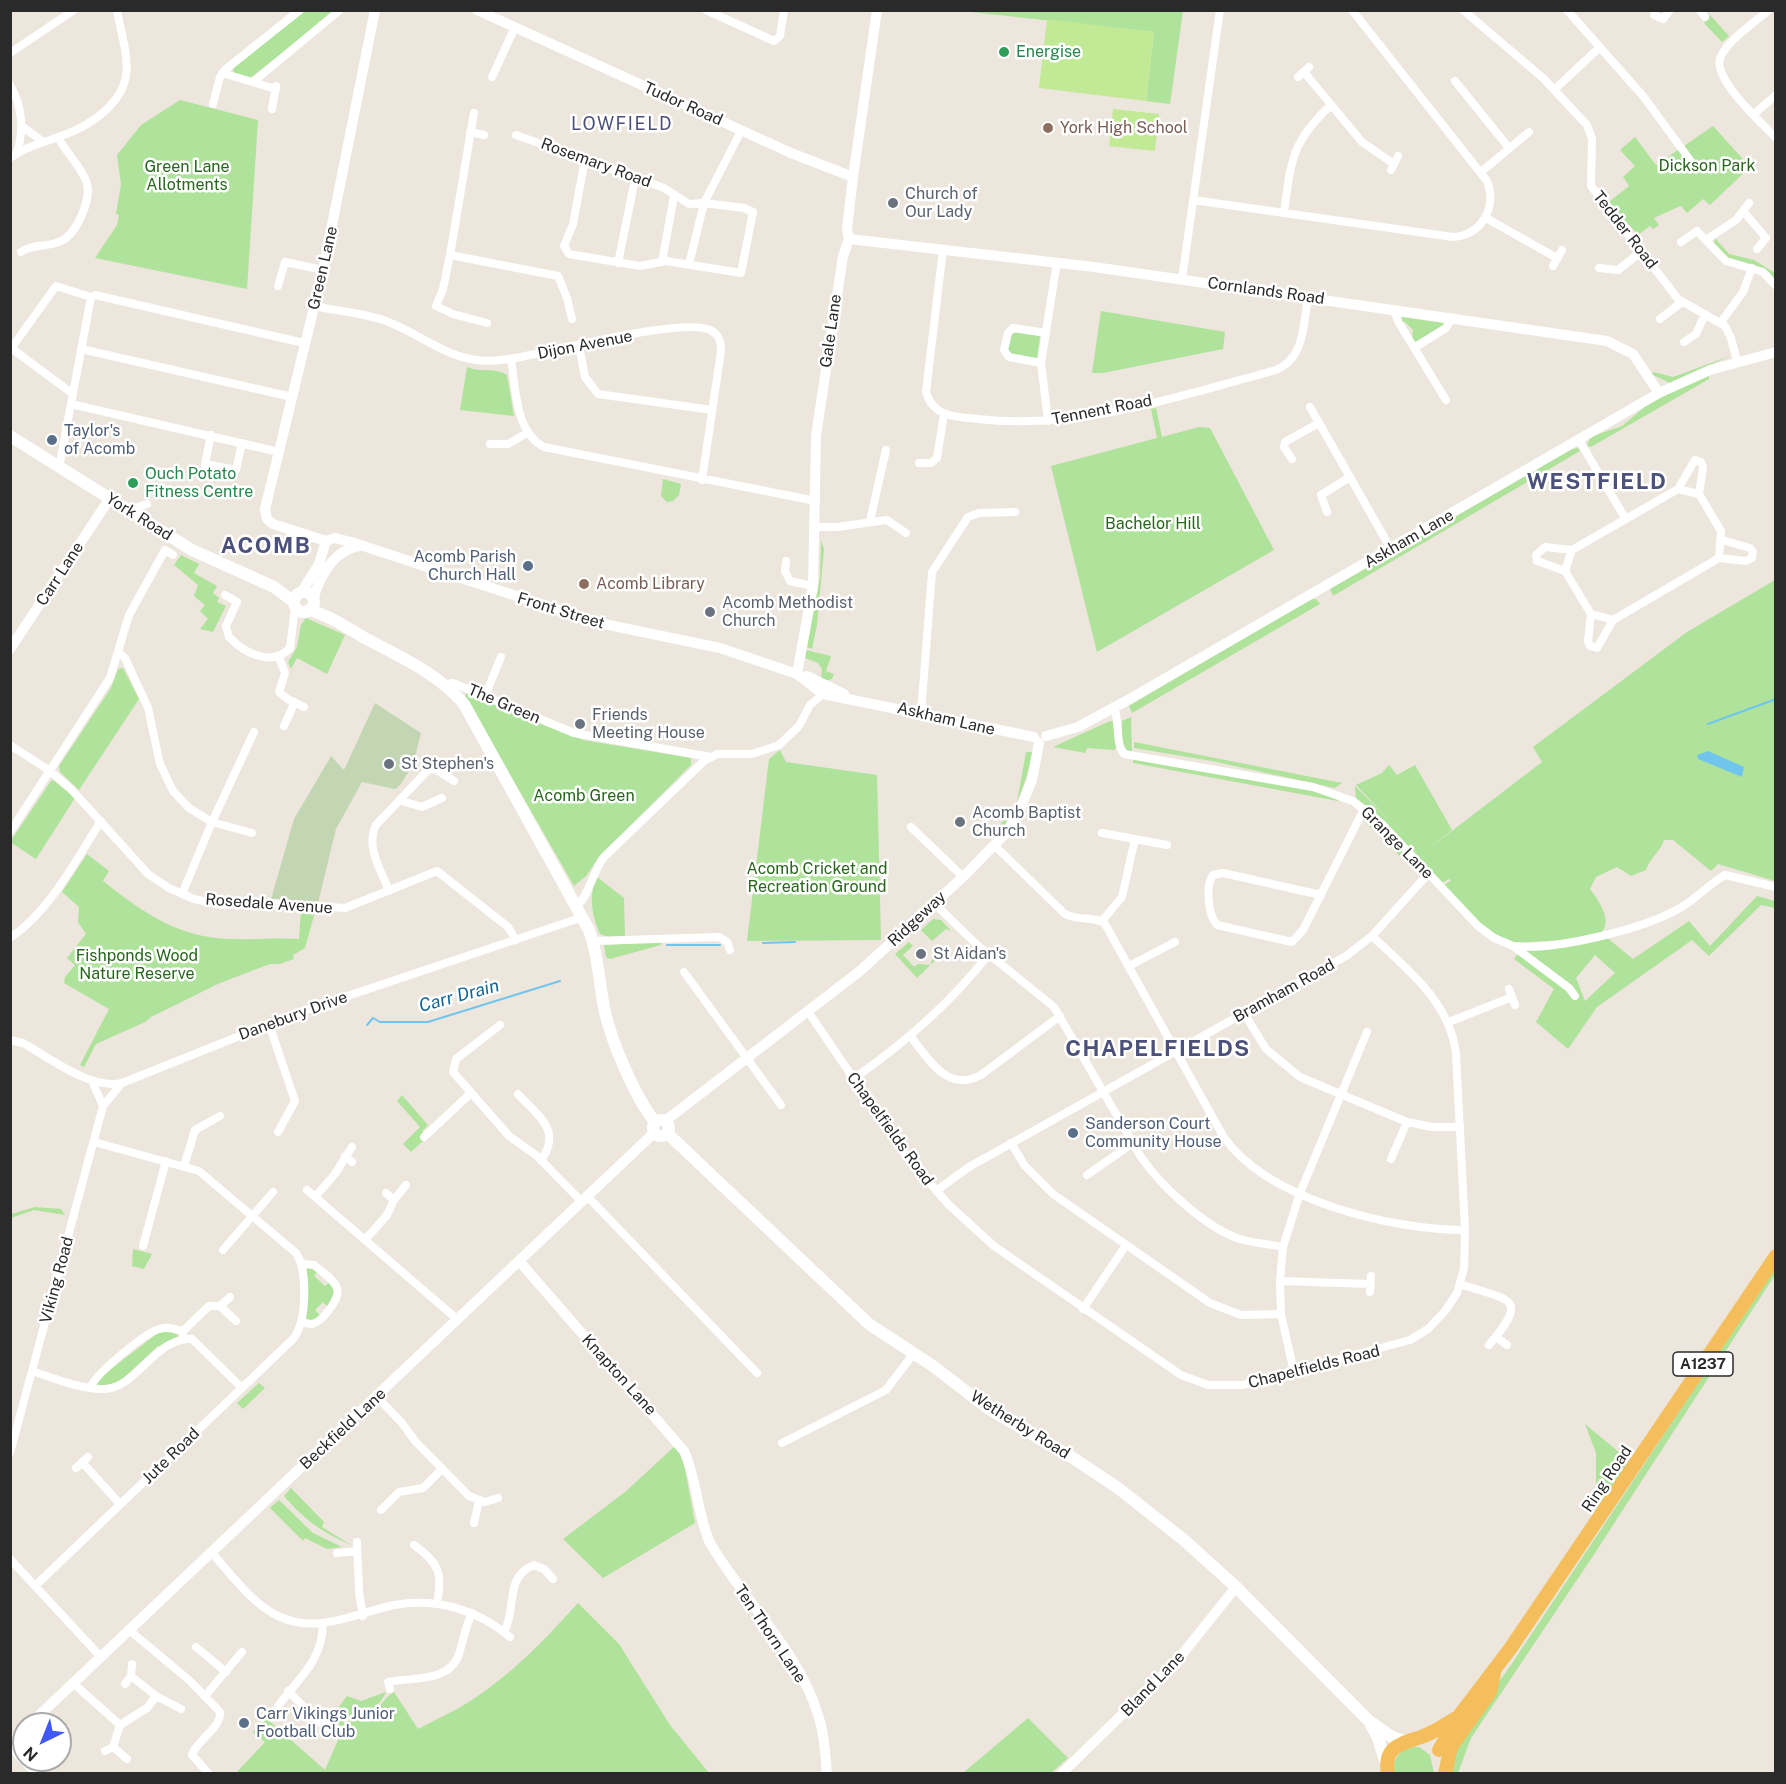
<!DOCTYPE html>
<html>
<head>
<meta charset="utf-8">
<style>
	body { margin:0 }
	#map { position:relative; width:1786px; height:1784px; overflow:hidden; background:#ece6dc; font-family:"Public Sans",sans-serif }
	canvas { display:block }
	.frame { position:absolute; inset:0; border:12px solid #2a2a2a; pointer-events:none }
	.north { position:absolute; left:12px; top:1712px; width:60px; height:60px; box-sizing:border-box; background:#fff; border:2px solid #aaa; border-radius:50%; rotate:223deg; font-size:16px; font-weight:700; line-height:24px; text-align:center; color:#2a2a2a }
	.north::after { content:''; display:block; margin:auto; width:21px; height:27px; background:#3f58f6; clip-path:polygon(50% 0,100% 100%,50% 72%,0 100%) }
</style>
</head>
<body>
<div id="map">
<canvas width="1786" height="1784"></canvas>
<div class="frame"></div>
<div class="north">N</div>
</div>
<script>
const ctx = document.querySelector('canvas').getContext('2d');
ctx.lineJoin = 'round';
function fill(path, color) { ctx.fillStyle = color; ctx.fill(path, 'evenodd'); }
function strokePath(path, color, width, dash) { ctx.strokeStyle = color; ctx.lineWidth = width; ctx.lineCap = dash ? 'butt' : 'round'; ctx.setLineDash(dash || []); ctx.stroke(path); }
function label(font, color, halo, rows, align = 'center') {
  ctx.font = font + ' "Public Sans",sans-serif'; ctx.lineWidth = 5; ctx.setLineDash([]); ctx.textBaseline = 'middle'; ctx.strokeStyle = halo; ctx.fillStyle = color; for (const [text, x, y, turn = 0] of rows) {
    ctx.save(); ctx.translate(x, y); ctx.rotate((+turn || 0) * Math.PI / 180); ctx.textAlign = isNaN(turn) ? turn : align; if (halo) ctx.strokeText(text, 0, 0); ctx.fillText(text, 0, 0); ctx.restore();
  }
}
fill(new Path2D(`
	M305,11H336L250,78L233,74L234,66Z
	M962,11H1183L1170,104L1146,101L1154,32Z
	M1710,15L1729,36L1722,42L1704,23Z
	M180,100L258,120L247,289L95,258L117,225L119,215L116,214L121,184L117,155L141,125Z
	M1713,126L1750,167L1710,205L1703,199L1687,213L1681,206L1678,207L1654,218L1659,225L1653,229L1650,226L1638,235L1609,202L1629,186L1623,177L1635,166L1620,150L1635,137L1656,165Z
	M1715,238L1729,254L1754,260L1775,273V280L1759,267L1728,260L1714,244Z
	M1101,311L1225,332L1223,349L1103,373H1092Z
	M1401,317L1443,323L1444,325L1415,342L1412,339L1413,330L1404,321L1403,325Z
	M1013,330L1038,335L1040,337L1037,358L1034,360L1009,355L1006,351Z
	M1730,356L1670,383L1651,374L1654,372L1673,377Z
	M467,367C481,373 495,367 507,375L514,416L460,410Z
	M1709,373V379L1591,447L1587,446L1590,437L1622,426L1648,404Z
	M1156,408L1162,437L1199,427L1210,428L1274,550L1097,652L1051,466L1157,438L1151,409Z
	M1578,448L1580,451L1333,596L1330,589L1572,449Z
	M663,479L681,484L679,495L673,501L667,502L661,496Z
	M821,540L824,549L817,625L812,649L807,647L820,577Z
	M181,555L199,564L194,573L217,586L213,593L219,598L217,602L226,606L213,632L200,629L208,619L200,611L205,605L194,596L198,585L174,565Z
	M1775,580V881L1718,864L1711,871L1673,840H1664C1660,853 1650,857 1646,870L1631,876L1617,867L1596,877L1590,889C1599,901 1612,919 1602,932L1565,940L1514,943L1489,931L1467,913L1443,885L1451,881L1449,879L1442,883L1356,800L1355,786L1388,819L1356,785L1382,773L1389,765L1397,775L1415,765L1452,830L1423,853L1542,762L1533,747L1687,632Z
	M1310,599H1316L1320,604L1132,713L1129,706Z
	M306,618L345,635L327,674L297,658L291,669L288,662L297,647L301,625Z
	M806,650L831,656L826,671L834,674L832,679L826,681L821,678L822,669L818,663L805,658Z
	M123,668L139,699L79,790L60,772L59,766L111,688L118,669Z
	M467,693L583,740L691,758V765L599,857L586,876L574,886L465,696Z
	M1131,717L1132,754L1122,746V721Z
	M1110,721L1116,722L1117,746L1114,750L1087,748L1085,753L1053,747Z
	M1134,742L1342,783L1335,788L1212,761L1134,748Z
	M780,750L786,762L877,775L881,940L747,941L769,759Z
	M1026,752H1032C1031,769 1010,831 993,838L991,837L1017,802Z
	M1133,759L1314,791L1338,798V801L1133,763Z
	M53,780L75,798L36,859L10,842L51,781Z
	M1369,817L1412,860L1408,864L1362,819Z
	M87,854L109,871L103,881C137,908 171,933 216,938C244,941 272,937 299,939L301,911L315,912L305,948L293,955L294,959L280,964H270L220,983L151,1017L145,1022L96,1044L84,1067L80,1065L109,1009L64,983L65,977L75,965L67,958L86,934L78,922L79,907L62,892Z
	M597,877L624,898L625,936L608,937L600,934C592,916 588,895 597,877Z
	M1757,896L1775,901V908L1761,905L1709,956L1692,940L1597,1007L1568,1049L1536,1022L1554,989L1514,959L1521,949L1606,937L1633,959L1689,921L1710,946ZM1595,955L1615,973L1585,1001L1576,978Z
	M933,919L941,920L951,931L946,929L932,941L921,930Z
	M662,942L661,945L610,959L606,957L604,945Z
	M909,942L913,946L903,955L914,967L918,964L931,965L933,951L936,948L942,954L917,978L895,954Z
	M402,1095L428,1125L423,1130V1141L411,1152L403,1144L420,1127L397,1101Z
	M35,1207L61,1209L65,1215L34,1210L11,1218V1214Z
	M133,1249L152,1254L144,1269L132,1266Z
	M309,1266L318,1271L314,1276L325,1286L330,1282L336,1288L328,1307L323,1302L315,1310L320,1315L314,1321L306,1320V1269Z
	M1775,1267V1275L1591,1559L1471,1738L1458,1773L1450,1774L1456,1742L1513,1662Z
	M169,1330L179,1336L162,1347L158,1346L118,1383L97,1386L98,1379L158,1333Z
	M259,1383L265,1388L243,1409L237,1403Z
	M1585,1424L1632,1463L1596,1515V1453Z
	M675,1446L683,1458L695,1523L603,1578L563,1539L625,1492Z
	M291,1488L324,1522L322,1527L351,1545C319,1530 307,1522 284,1496Z
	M279,1500L313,1533L342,1547L327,1549L305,1538L303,1541L270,1508Z
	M578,1603L619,1644L670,1725L709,1773H236L265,1742L253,1732L266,1718L325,1770L341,1733L338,1721H344L345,1728H348L347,1721C381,1720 374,1705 394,1692L418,1729C431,1722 446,1715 459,1708C505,1681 543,1642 578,1603Z
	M386,1692C376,1714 355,1722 332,1716L347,1696L361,1701Z
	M1028,1718L1068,1758L1051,1773H963Z
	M1412,1747H1419L1430,1755L1434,1773H1394C1393,1759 1398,1751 1412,1747Z`), '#afe29a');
fill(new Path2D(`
	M375,703L421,733L413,765L400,785L395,789L362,782L336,829L318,903L271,899L294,819L331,756L344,770Z`), '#c3d6b4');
fill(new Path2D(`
	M1047,19L1154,32L1146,101L1039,88Z
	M1113,109L1159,114L1155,151L1109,146Z`), '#c1e996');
fill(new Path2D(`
	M1708,751L1744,767L1742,777L1698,759L1697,755Z`), '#71c5ec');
strokePath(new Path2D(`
	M1708,724L1776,699
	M763,943L795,942
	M667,945H720
	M367,1025L373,1018L380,1022H428L560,981`), '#71c5ec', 2);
strokePath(new Path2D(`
	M706,10L774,41L780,36L784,10
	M1463,10L1543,78L1587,125L1592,139L1591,186L1678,299L1725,326L1731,338L1737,361
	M1567,10L1643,96L1690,160
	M1700,10L1705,17
	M1769,10C1754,23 1730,38 1721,56C1710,77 1761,122 1776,138
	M1654,15L1663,19L1670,10
	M10,53L74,10
	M1304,72L1362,142L1394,164
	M222,73L276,89
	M492,77L515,27
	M1298,77L1309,67
	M1455,81L1509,148
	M253,82L340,10
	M10,85C23,108 24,129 17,153
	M1555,89L1600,47
	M213,104L220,77L226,69L300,10
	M272,109L276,86
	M474,113L450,255L443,289L436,306L453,314L487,323
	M1754,114L1776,95
	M23,127L42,141
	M470,132L484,135
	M516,135L664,188L689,204L704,203L744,208L753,212L741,273L666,261L640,266L569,254L564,246L573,224L585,159
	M10,158C26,146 43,143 61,136C88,127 122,105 126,75C129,55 120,30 117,10
	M1391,170L1398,156
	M1481,172L1529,132
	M1193,200L1453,237C1482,235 1497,207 1487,181L1352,10
	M1744,212L1766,238L1757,249
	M1284,213C1291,161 1291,142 1331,105
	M1486,218L1557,258
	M1707,239L1736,220L1749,203
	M1681,242L1697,231L1726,261L1763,272L1776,286
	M943,249L926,392C933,417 956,417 978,419C1079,431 1179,396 1276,370C1305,358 1303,325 1308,298
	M21,252C34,243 47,248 61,241C77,234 93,197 86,181C80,165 66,153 58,137
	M450,255L558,276L567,298L572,319
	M662,262L674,196
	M618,263L635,179
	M689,264L704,203L741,131
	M1553,266L1562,250
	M1599,268L1618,270L1642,251
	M1182,279L1220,10
	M278,286L285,262L323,270
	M314,306C337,311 364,313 386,321C434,340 454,368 509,359C546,354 686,315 712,331C720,336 721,343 721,351L702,480
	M1394,310L1399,323L1446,400
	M1660,319L1682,302
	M1721,322L1743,292L1752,268
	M1684,342L1696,334L1705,314
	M579,346L585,377L598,394L712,410
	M11,348L73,394
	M1414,348L1446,328L1452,318
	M81,349L292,397
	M10,350L56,286L91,297L95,295L304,343
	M511,359C516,389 515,432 544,447L816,501
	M1041,363L1009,357L1004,350L1008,333L1013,328L1046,333
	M71,404L279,452
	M1310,407L1391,549
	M1048,421L1041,363L1057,262
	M211,435L205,464L236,470L242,443
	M1579,440L1625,518
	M490,444H508L527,433
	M1292,459L1284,447L1285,442L1319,423
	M919,463H931L937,458L944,414
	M59,468L91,297
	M1678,489L1699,494L1721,531L1719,558L1613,620L1591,614L1565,571L1572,550Z
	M1678,489L1695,460L1701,462L1703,467L1699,494
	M1327,512L1321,495L1350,477
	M133,513L138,507L147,504
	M870,521L886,450
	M816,527H837L887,520L906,533
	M1719,558L1746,561L1752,558L1753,552L1750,548L1722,540
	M786,561L785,571L790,581L813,586
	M1565,571L1537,561L1536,555L1545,547L1572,550
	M225,595L237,602L226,626L229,637C245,654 273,667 290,648L295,607
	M1591,614L1588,641L1590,646L1597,648L1613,620
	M118,652L125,658L148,708L160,764L173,791L189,808L212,822L252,833
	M279,657L285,673L279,692L294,704L284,726
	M444,685L453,683L574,733L711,757
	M485,696L501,657
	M292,701L304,707
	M1114,707C1120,722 1115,743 1124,754L1313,787L1353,801L1382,824L1478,926L1494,938L1513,946L1569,988L1575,996
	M921,714L932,572L968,517L979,513L1015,512
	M10,745L50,771L71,789L148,874L169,888L194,899L222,905L269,903L345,908L437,871L508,927L516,940
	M399,800L422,807L442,798
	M911,827L963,877
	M10,832L110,678L129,615L165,550L173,555
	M1102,833L1167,845
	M994,845L1065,914C1078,921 1097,916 1105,924L1223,1136C1267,1200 1391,1230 1465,1230
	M389,891C381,870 365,846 376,825L428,770L435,769L454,781
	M182,894L212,822L254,732
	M1321,895L1223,873L1213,875C1205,887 1208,914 1217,925L1292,942L1303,930L1364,809
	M935,904L975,943L1054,1007L1141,1157C1161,1186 1204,1226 1237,1238C1252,1243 1268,1244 1283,1247
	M577,905C588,898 593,871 604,857L704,761L717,754H752L779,745L799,726L810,705L823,694
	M1102,921L1122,897L1135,839
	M10,938C51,910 75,861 101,821
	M593,941L719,937L727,942L730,950
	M1513,946C1554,951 1644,929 1680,908C1696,899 1709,884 1725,875L1776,887
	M1129,966L1175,942
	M684,972L781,1105
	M1509,989L1515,1005
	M809,1013L907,1157L949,1205L994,1246L1181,1375L1208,1385H1243L1410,1340L1428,1329L1445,1311L1457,1293L1464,1268L1465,1230L1456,1053C1449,1001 1408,970 1372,936
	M1244,1013L1266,1049L1300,1077L1407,1122L1432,1127H1460
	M1449,1022L1512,997
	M269,1024L295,1101L278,1132
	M500,1025L456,1059L453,1072L509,1136L537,1156L582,1202
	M911,1037C929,1060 948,1093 981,1075L1060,1016
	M10,1040L23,1043C50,1058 90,1090 122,1083L297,1013L583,917
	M853,1079C905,1043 950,1004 989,954
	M92,1081L103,1106
	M518,1094C539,1117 562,1130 541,1161
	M424,1137L471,1093
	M1011,1143L1025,1166L1053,1194L1210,1303L1241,1315L1281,1314
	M345,1156L352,1162
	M1391,1159L1407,1122
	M184,1166L195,1130L220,1116
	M1087,1175L1133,1143
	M307,1190L458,1320
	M936,1191L969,1167L1346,956L1372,936L1427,875
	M386,1193L394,1200
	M315,1197L335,1174L352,1147
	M588,1197L757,1373
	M365,1240L387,1215L394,1200L406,1185
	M143,1246L166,1161
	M223,1250L273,1192
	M302,1264L314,1265C321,1271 334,1279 337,1288C341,1298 322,1322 312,1324C309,1324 305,1323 302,1322
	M1280,1281L1370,1284
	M1460,1284C1509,1301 1531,1296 1489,1345
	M1370,1292L1371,1276
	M220,1306L230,1297
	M1083,1309L1126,1245
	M183,1331L209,1306H220L236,1321
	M1496,1337L1507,1345
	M32,1371C54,1378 81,1390 105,1389C136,1388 157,1336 192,1339L242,1388
	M1294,1372L1281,1314L1280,1281L1283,1247L1300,1193L1367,1032
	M90,1388C95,1374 145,1333 159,1329C167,1326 175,1329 183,1331V1338
	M377,1397L402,1423L415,1441L469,1496L485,1502L498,1498
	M782,1443L886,1390L914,1353
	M10,1453L103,1106L122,1083
	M82,1462L120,1504
	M76,1468L88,1457
	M381,1510L399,1492L423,1488L442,1469
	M474,1523L479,1501
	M357,1542L359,1592L363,1616
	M414,1545C439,1563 443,1573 437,1604
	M212,1553C230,1573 252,1604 278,1616C317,1635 356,1613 394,1605C436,1597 478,1610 510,1637
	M337,1553L357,1551
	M10,1559L100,1656
	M35,1586L293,1339C307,1322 308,1271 296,1253L199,1171L94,1142
	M129,1630L189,1680L220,1712C221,1729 197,1739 192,1755L209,1774
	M504,1632C517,1610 504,1576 534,1565L544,1569L553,1579
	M196,1647L226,1672
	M131,1676L156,1696L181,1709
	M73,1683L120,1725
	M125,1684L131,1676L132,1664
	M390,1689L388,1682C411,1677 450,1683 459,1654C463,1640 466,1626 472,1613
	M288,1691L320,1723L330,1728
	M205,1696L242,1652
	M271,1717C292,1681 322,1668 323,1623
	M120,1725L147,1708L156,1696
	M120,1725L113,1747L127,1759
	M10,1747L36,1774
	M105,1751L113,1747`), '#fff', 8);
strokePath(new Path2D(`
	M477,10L791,153L853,177
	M849,239L1094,267L1607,341L1633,354L1659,393
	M326,541L273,524L267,519L265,509L323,270L375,10
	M326,541L335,538L351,542L599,623L720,648L797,674
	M301,593L319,564L326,541
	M313,600C320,575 333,551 359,546
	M10,649L110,498
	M797,674L813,586L816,436L843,256L849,239L847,229L853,177L877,10
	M797,674L823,694L1034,737
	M807,676L844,694
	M1046,736L1078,727L1126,701L1659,393L1710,370L1776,352
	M665,1121L860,971L963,877L1004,835L1018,814L1032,780L1039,743
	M520,1262L684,1451C697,1479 697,1512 709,1541C743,1601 800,1651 819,1718C825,1736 825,1755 827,1774
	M30,1724L654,1133
	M10,1744L24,1730
	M1061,1774L1176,1662L1236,1587`), '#fff', 10);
strokePath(new Path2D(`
	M10,436L192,550L274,587L294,602
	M294 602a10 10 0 1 1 20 0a10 10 0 1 1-20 0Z
	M309,610C328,615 346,627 363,637C398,656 438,673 464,704L589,930C599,957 599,985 605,1012C612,1043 635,1097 655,1122
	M653 1128a8 8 0 1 1 16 0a8 8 0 1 1-16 0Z
	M667,1133L869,1324L933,1366L989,1409L1073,1458L1118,1488L1184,1540L1236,1587L1369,1721L1392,1737L1404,1741
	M1371,1725L1378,1738L1387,1767`), '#fff', 12);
strokePath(new Path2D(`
	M1439,1750L1459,1716L1510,1649L1776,1256
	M1388,1774C1383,1746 1401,1744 1421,1737C1434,1733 1446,1724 1458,1717
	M1445,1774L1451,1747L1490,1692L1494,1673`), '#f4be5c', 14);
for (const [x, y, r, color] of [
	[1004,52,6,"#2e9e5b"],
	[1048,128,6,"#8d6e63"],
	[893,203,6,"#6b7280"],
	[52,440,6,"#5c6f8a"],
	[133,483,6,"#2e9e5b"],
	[528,566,6,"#5c6f8a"],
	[584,584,6,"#8d6e63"],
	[710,612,6,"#6b7280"],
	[580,724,6,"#6b7280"],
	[389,764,6,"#6b7280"],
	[960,822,6,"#6b7280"],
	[921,954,6,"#6b7280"],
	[1073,1133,6,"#5c6f8a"],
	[244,1723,6,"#5c6f8a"]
]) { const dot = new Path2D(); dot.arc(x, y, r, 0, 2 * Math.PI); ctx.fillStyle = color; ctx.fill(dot); strokePath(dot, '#fff', 2); }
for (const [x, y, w] of [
	[1703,1364,60]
]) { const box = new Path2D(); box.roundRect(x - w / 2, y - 12, w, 24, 4.5); ctx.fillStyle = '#fff'; ctx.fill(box); strokePath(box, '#2a2a2a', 1.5); }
label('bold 15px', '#2a2a2a', null, [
	["A1237",1703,1364]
]);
label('16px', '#27864d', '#fff', [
	["Energise",1016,52],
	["Ouch Potato",145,474],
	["Fitness Centre",145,492]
], 'left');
label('16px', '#2a2a2a', '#fff', [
	["Tudor Road",683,104,24],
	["Rosemary Road",596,163,20],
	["Tedder Road",1625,230,52],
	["Green Lane",323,268,-77],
	["Cornlands Road",1266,291,8],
	["Gale Lane",831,331,-82],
	["Dijon Avenue",585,345,-11],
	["Tennent Road",1102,410,-11],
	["York Road",139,517,32],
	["Askham Lane",1409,539,-30],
	["Carr Lane",60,574,-57],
	["Front Street",561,611,17],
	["The Green",504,704,23],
	["Askham Lane",946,719,13],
	["Grange Lane",1397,843,45],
	["Rosedale Avenue",269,904,4],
	["Ridgeway",917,919,-43],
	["Bramham Road",1284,991,-29],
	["Danebury Drive",293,1016,-20],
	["Chapelfields Road",890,1129,54],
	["Viking Road",57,1280,-75],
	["Chapelfields Road",1314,1367,-14],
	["Knapton Lane",619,1375,48],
	["Wetherby Road",1020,1425,32],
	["Beckfield Lane",343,1429,-43],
	["Jute Road",171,1456,-44],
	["Ring Road",1607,1479,-56],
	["Ten Thorn Lane",770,1634,56],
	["Bland Lane",1153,1684,-46]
]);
label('16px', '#785e54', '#fff', [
	["York High School",1060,128],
	["Acomb Library",596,584]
], 'left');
label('16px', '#27661b', '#fff', [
	["Dickson Park",1707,166],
	["Green Lane",187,167],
	["Allotments",187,185],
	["Bachelor Hill",1153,524],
	["Acomb Green",584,796],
	["Acomb Cricket and",817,869],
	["Recreation Ground",817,887],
	["Fishponds Wood",137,956],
	["Nature Reserve",137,974]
]);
label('16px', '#5b616d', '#fff', [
	["Church of",905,194],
	["Our Lady",905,212],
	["Acomb Methodist",722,603],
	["Church",722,621],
	["Friends",592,715],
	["Meeting House",592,733],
	["St Stephen's",401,764],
	["Acomb Baptist",972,813],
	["Church",972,831],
	["St Aidan's",933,954]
], 'left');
label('16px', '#4e5e75', '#fff', [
	["Taylor's",64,431],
	["of Acomb",64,449],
	["Acomb Parish",516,557,"right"],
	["Church Hall",516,575,"right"],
	["Sanderson Court",1085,1124],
	["Community House",1085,1142],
	["Carr Vikings Junior",256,1714],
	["Football Club",256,1732]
], 'left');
ctx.letterSpacing = '1.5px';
label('18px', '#4b517a', '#fff', [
	["LOWFIELD",622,124]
]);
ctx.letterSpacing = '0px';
label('italic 18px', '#106399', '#fff', [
	["Carr Drain",459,996,-15]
]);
ctx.letterSpacing = '1.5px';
label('bold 22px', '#4b517a', '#fff', [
	["WESTFIELD",1597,482],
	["ACOMB",266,546],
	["CHAPELFIELDS",1158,1049]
]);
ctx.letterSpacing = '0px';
</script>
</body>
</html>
